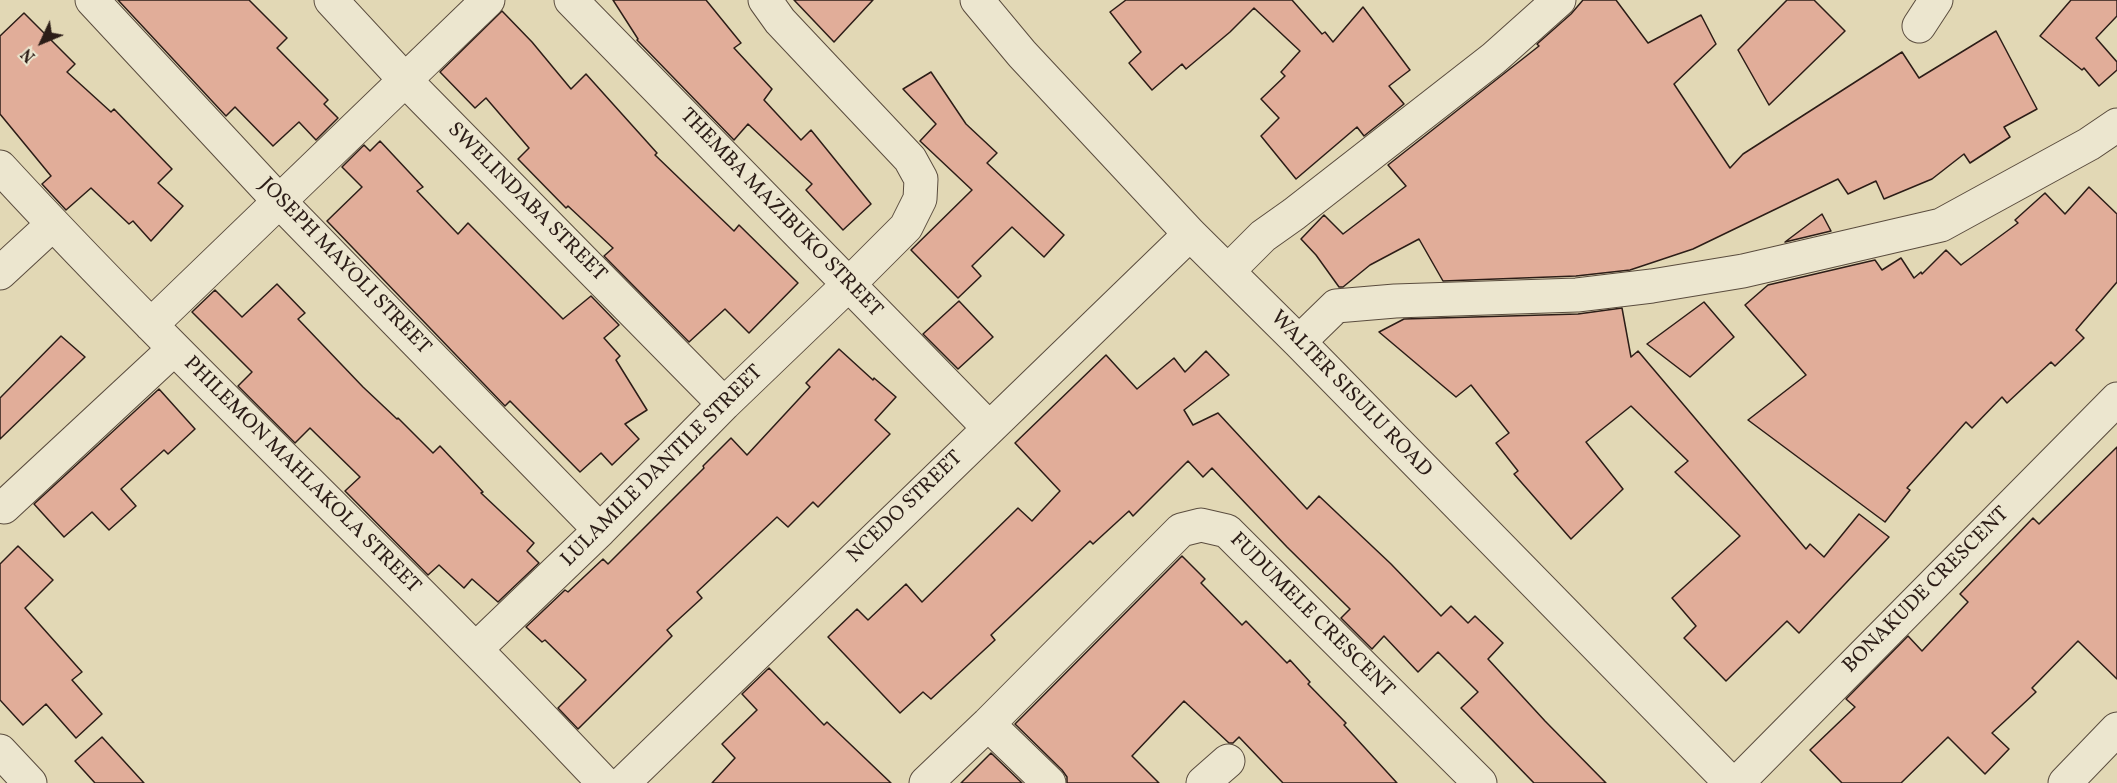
<!DOCTYPE html>
<html>
<head>
<meta charset="utf-8">
<style>
	body { margin:0 }
	#map { position:relative; width:2117px; height:783px; overflow:hidden; background:#e2d8b5; font-family:Vollkorn,serif }
	canvas { display:block }
	.north { position:absolute; left:12px; top:12px; width:60px; height:60px; -webkit-text-stroke:4px #ece6cf; paint-order:stroke; rotate:226deg; font-size:16px; font-weight:700; line-height:24px; text-align:center; color:#2c1d17 }
	.north::after { content:''; display:block; margin:auto; width:21px; height:27px; background:#2c1d17; clip-path:polygon(50% 0,100% 100%,50% 72%,0 100%) }
</style>
</head>
<body>
<div id="map">
<canvas width="2117" height="783"></canvas>
<div class="north">N</div>
</div>
<script>
const ctx = document.querySelector('canvas').getContext('2d');
ctx.lineJoin = 'round';
function fill(path, color) { ctx.fillStyle = color; ctx.fill(path, 'evenodd'); }
function strokePath(path, color, width, dash) { ctx.strokeStyle = color; ctx.lineWidth = width; ctx.lineCap = dash ? 'butt' : 'round'; ctx.setLineDash(dash || []); ctx.stroke(path); }
function label(font, color, halo, rows, align = 'center') {
  ctx.font = font + ' Vollkorn,serif'; ctx.lineWidth = 4.5; ctx.setLineDash([]); ctx.textBaseline = 'middle'; ctx.strokeStyle = halo; ctx.fillStyle = color; for (const [text, x, y, turn = 0] of rows) {
    ctx.save(); ctx.translate(x, y); ctx.rotate((+turn || 0) * Math.PI / 180); ctx.textAlign = isNaN(turn) ? turn : align; if (halo) ctx.strokeText(text, 0, 0); ctx.fillText(text, 0, 0); ctx.restore();
  }
}
const building = new Path2D(`
	M118,0H249L287,38L277,48L328,100L324,104L338,118L316,140L299,122L273,146L235,107L226,116Z
	M613,0H706L741,43L734,48L772,89L764,100L801,140L811,130L871,204L843,230L806,190L812,184L748,124L734,140L637,40L638,39Z
	M794,0H873L834,42Z
	M1126,0H1292L1322,34L1325,32L1333,42L1363,7L1410,70L1389,86L1404,104L1364,136L1357,127L1296,179L1261,136L1279,118L1261,99L1285,76L1281,72L1300,51L1254,8L1230,32L1186,69L1182,64L1152,90L1129,63L1141,52L1110,12Z
	M1583,0H1616L1648,43L1701,15L1716,44L1674,84L1730,168L1743,154L1902,52L1919,78L1996,31L2037,109L2004,127L2010,137L1970,163L1964,154L1932,179L1884,199L1876,181L1848,194L1838,179L1693,249L1630,270L1576,276L1443,281L1419,239L1370,265L1343,287H1339L1316,255L1301,239L1324,215L1343,234L1406,186L1388,165L1539,46L1537,44L1571,14Z
	M1787,0H1814L1845,31L1769,105L1738,50Z
	M2071,0H2117V16L2096,38L2117,62V70L2099,86L2084,68L2082,70L2040,36Z
	M502,11L532,42L571,89L586,74L657,153L655,155L734,231L739,225L798,283L749,333L725,309L689,342L604,256L613,248L568,206L566,208L518,159L529,148L486,98L475,108L440,72Z
	M24,13L75,64L67,72L111,112L114,109L172,169L158,183L183,206L151,241L133,221L129,224L91,188L66,210L42,184L51,176L0,114V36Z
	M931,72L966,124L997,153L987,163L1064,235L1044,257L1012,227L972,266L981,276L958,298L911,250L972,190L920,141L936,124L903,89Z
	M380,141L423,187L417,191L458,234L468,223L563,319L591,296L619,325L604,338L620,356L616,360L647,410L625,424L639,439L612,465L601,453L580,472L510,401L505,406L327,221L362,187L342,167L364,145L370,151Z
	M2089,187L2117,214V282L2076,330L2084,338L2055,366L2051,362L2007,403L2002,397L1972,428L1966,422L1907,488L1910,490L1885,522L1748,420L1806,375L1745,305L1768,285L1875,260L1882,270L1901,258L1914,278L1921,272L1922,274L1946,250L1961,265L2018,223L2015,220L2045,193L2065,214Z
	M1822,214L1831,231L1785,242Z
	M277,284L305,313L298,319L363,387L397,419L398,418L433,453L440,446L483,492L481,493L534,543L527,551L539,563L498,602L472,579L464,588L439,565L428,575L345,491L360,477L310,428L295,443L238,386L252,372L192,312L215,290L242,317Z
	M959,301L993,337L958,369L923,334Z
	M1704,302L1734,337L1690,377L1647,344Z
	M1622,308L1631,357L1638,351L1806,549L1810,544L1824,557L1859,514L1889,537L1799,633L1787,621L1726,681L1684,638L1696,626L1672,598L1740,536L1675,472L1688,461L1631,406L1586,442L1623,489L1571,539L1514,474L1518,471L1496,443L1509,433L1471,385L1456,397L1379,332L1404,319L1578,314Z
	M61,336L85,357L0,439V398Z
	M839,349L873,380L874,378L896,397L875,420L890,434L818,507L813,502L788,527L777,517L697,592L702,598L667,630L672,636L578,729L558,708L586,680L545,640L542,642L526,627L565,590L568,592L603,559L608,564L704,468L703,466L731,438L747,455L810,387L806,383Z
	M1206,351L1229,375L1184,410L1193,425L1218,413L1307,509L1319,496L1391,564L1441,616L1451,606L1468,623L1475,616L1503,643L1488,659L1545,721L1606,783H1534L1461,708L1478,692L1438,652L1418,672L1384,636L1372,649L1341,618L1350,609L1287,547L1212,468L1203,477L1188,461L1133,516L1129,511L1093,544L1090,541L991,635L995,640L931,699L923,692L900,713L828,637L857,609L868,620L906,584L922,602L1018,508L1032,521L1060,491L1015,443L1106,355L1137,389L1174,358L1185,372Z
	M159,389L195,429L168,454L164,450L121,489L136,506L109,530L92,512L64,537L34,504Z
	M2117,447V679L2078,641L2032,688L2036,692L1992,733L2009,749L1985,774L1948,737L1901,783H1842L1810,750L1855,707L1846,699L1908,636L1922,651L1968,602L1960,594L2033,518L2039,524Z
	M18,546L53,580L25,608L82,672L72,680L102,714L76,738L46,704L23,725L0,700V564Z
	M1182,556L1205,579L1201,583L1242,625L1246,621L1287,663L1290,660L1310,682L1308,684L1346,723L1344,725L1397,783H1283L1239,737L1233,743H1229L1184,701L1132,756L1159,783H1067V777L1062,770L1015,724Z
	M769,668L824,725L827,722L891,783H712L735,758L722,744L757,710L742,694Z
	M102,737L144,783H95L75,761Z
	M991,753L1022,783H961Z`);
fill(building, '#e1ad99');
strokePath(building, '#2c1d17', 1.5);
const minor = new Path2D(`
	M92,0L279,201L600,530
	M331,0L405,80L724,404
	M571,0L989,428
	M977,0L1022,54L1190,234L1299,342L1731,783
	M1919,26L1936,0
	M0,167C153,333 317,488 475,649C519,693 561,738 604,783
	M1228,271L1263,236L1294,214L1494,58L1559,0
	M0,273L53,224
	M151,325L488,0
	M1299,342L1336,306L1395,301L1577,295L1652,286L1743,271L1941,225L2089,144L2117,125
	M4,507L174,349
	M476,649L600,530L724,404L849,284L906,227L920,199L921,179L910,159L780,21L765,0
	M988,724L1049,783
	M0,751L30,783
	M623,783L1190,234
	M926,783L988,724L1181,530L1201,525L1227,531L1480,783
	M1203,783L1228,761
	M1737,783L2117,399
	M2065,783L2117,729`);
strokePath(minor, '#5a4c3e', 35);
strokePath(minor, '#ece6cf', 33);
label('21px', '#2c1d17', '#ece6cf', [
	["SWELINDABA STREET",526,203,45],
	["THEMBA MAZIBUKO STREET",780,214,46],
	["JOSEPH MAYOLI STREET",344,267,46],
	["WALTER SISULU ROAD",1350,395,46],
	["LULAMILE DANTILE STREET",663,467,-45],
	["PHILEMON MAHLAKOLA STREET",301,476,45],
	["NCEDO STREET",906,508,-44],
	["BONAKUDE CRESCENT",1927,591,-45],
	["FUDUMELE CRESCENT",1311,616,45]
]);
</script>
</body>
</html>
